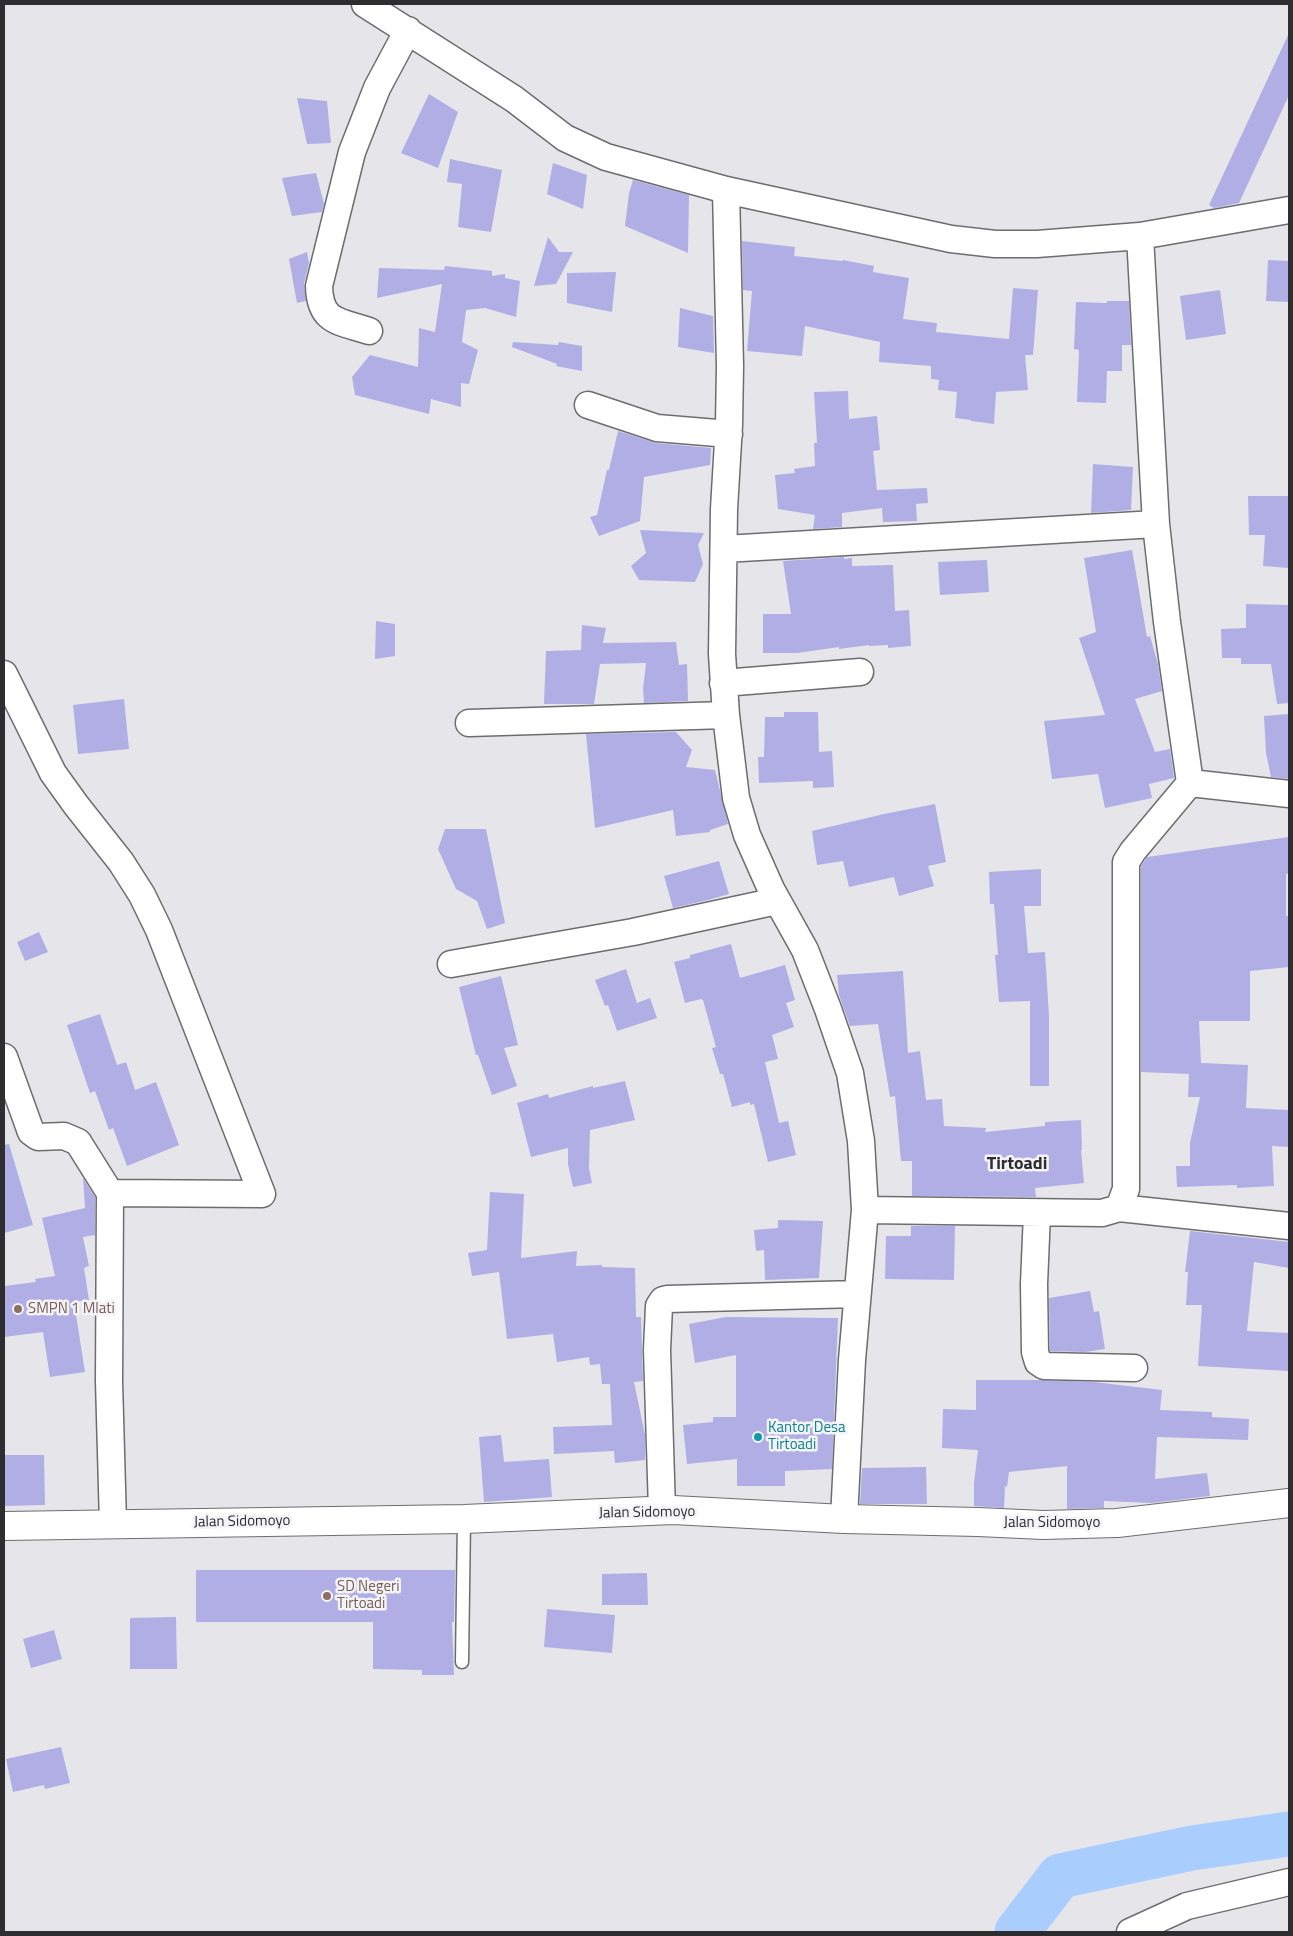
<!DOCTYPE html>
<html>
<head>
<meta charset="utf-8">
<style>
	body { margin:0 }
	#map { position:relative; width:1293px; height:1936px; overflow:hidden; background:#e6e6ea; font-family:"Titillium Web",sans-serif }
	canvas { display:block }
	.frame { position:absolute; inset:0; border:5px solid #2e2e30; pointer-events:none }
</style>
</head>
<body>
<div id="map">
<canvas width="1293" height="1936"></canvas>
<div class="frame"></div>
</div>
<script>
const ctx = document.querySelector('canvas').getContext('2d');
ctx.lineJoin = 'round';
function strokePath(path, color, width, dash) { ctx.strokeStyle = color; ctx.lineWidth = width; ctx.lineCap = dash ? 'butt' : 'round'; ctx.setLineDash(dash || []); ctx.stroke(path); }
function fill(path, color) { ctx.fillStyle = color; ctx.fill(path, 'evenodd'); }
function label(font, color, halo, rows, align = 'center') {
  ctx.font = font + ' "Titillium Web",sans-serif'; ctx.lineWidth = 5; ctx.setLineDash([]); ctx.textBaseline = 'middle'; ctx.strokeStyle = halo; ctx.fillStyle = color; for (const [text, x, y, turn = 0] of rows) {
    ctx.save(); ctx.translate(x, y); ctx.rotate((+turn || 0) * Math.PI / 180); ctx.textAlign = isNaN(turn) ? turn : align; if (halo) ctx.strokeText(text, 0, 0); ctx.fillText(text, 0, 0); ctx.restore();
  }
}
strokePath(new Path2D(`
	M1017,1932L1060,1876L1192,1848L1289,1834`), '#a9cdfd', 45);
fill(new Path2D(`
	M1289,33V95L1239,203L1214,208L1209,205Z
	M429,94L458,112L438,168L401,153Z
	M297,98L327,101L331,143L307,144Z
	M450,159L502,170L491,232L458,227L462,184L447,182Z
	M553,163L587,175L583,209L547,194Z
	M316,173L324,204L322,212L292,216L282,178Z
	M633,180L689,195L688,253L625,226L629,193Z
	M548,237L559,252H573L556,284L534,286Z
	M742,241L795,247L794,256L842,261L843,260L874,266L873,272L909,278L903,319L937,323L936,332L1009,339L1013,288L1038,290L1033,355H1025L1028,390L996,392L994,424L971,421V420L955,418L957,392L938,390L939,380L931,379V366L879,362L880,342L805,326L802,356L747,351L752,291L743,290Z
	M307,252L309,263L304,283L306,301L297,303L289,259Z
	M1268,260L1289,261V302L1266,301Z
	M445,266L492,271V276L505,274V278L520,281L516,317L485,308L466,310L462,342L478,350L469,384L461,383V407L431,399L429,414L355,395L352,377L370,355L418,367L419,328L435,332L442,284L377,298L379,268L444,270Z
	M616,272L612,312L567,303V273Z
	M1220,290L1226,334L1186,340L1180,296Z
	M1107,301H1129L1131,345H1122V371H1107L1106,403L1077,402L1079,350L1074,349L1076,302L1107,303Z
	M680,308L713,316L714,353L678,347Z
	M513,342L558,345L559,342L582,346V371L556,366L557,364L512,347Z
	M848,391L849,419L877,416L880,450L873,451L877,490L927,488L928,503L916,504L917,521L883,522L882,508L842,513V527L813,529L815,515L778,509L775,475L795,473L794,469L815,466L814,443H817L814,392Z
	M618,431L656,443L711,448L710,465L644,477L640,521L599,536L590,517L597,515L607,470H609Z
	M1093,464L1133,467L1131,510L1091,513Z
	M1248,496H1289V568L1263,566L1265,535H1249Z
	M640,530L704,533L698,545L703,564L695,582L639,580L631,566L646,553Z
	M1132,550L1147,637L1150,636L1158,664L1162,691L1135,699L1155,752L1170,749L1174,778L1149,784L1152,798L1105,808L1098,774L1052,779L1044,721L1105,715L1079,638L1096,632L1084,558Z
	M844,557V559L852,558V566L893,565L895,611L909,610L911,646L888,648V645L869,646V645L839,649V647L797,653H763V614H791L783,561Z
	M987,560L989,592L940,595L938,562Z
	M1246,604L1289,605V703L1277,704L1271,664H1241V658H1222L1221,629L1246,628Z
	M376,621L395,624V656L375,659Z
	M582,625L606,628L603,643L676,642L679,665L687,664L688,701L644,703L643,689L646,663L600,664L594,704H544L546,651L581,650Z
	M124,699L129,749L78,754L73,705Z
	M784,712H818L819,752L832,751L834,787L813,788V781L759,783L758,757H764L765,717H784Z
	M1289,714V779L1271,777L1266,753L1264,716Z
	M676,732L692,750L686,767L715,770L728,824L710,830V832L676,836L673,810L595,828L586,734Z
	M935,804L946,862L928,866L934,886L899,896L894,877L849,887L843,861L817,865L812,831L884,814Z
	M445,829H486L505,923L487,929L477,901L456,889L438,849Z
	M1289,837V873L1286,874V916H1289V967L1250,971V1021H1199L1201,1063L1248,1065L1246,1108L1289,1110V1147L1272,1146L1274,1186L1237,1188V1185L1177,1187L1176,1166H1190V1143L1200,1097H1188L1189,1074L1141,1072V866L1147,857Z
	M719,861L729,894L708,900L673,908L664,876Z
	M1041,869V906H1024L1028,953L1045,952L1049,1016V1086H1030V1001L999,1002L995,955H998L994,904H990L989,872Z
	M39,932L48,952L25,961L17,942Z
	M731,944L740,978L785,965L795,1000L786,1003L794,1027L772,1035L778,1059L765,1062L779,1123L788,1121L796,1155L768,1162L754,1104L750,1105V1102L732,1107L723,1074H720L712,1048L716,1047L703,1000L701,999L685,1003L674,962L690,958V955Z
	M626,969L637,1003L650,998L657,1018L617,1031L608,1005L605,1006L595,980Z
	M903,971L908,1053L920,1051L926,1100L942,1099L944,1126L986,1128L985,1132L1045,1126V1122L1081,1120L1082,1150H1081L1084,1183L1035,1188L1036,1197L912,1196V1161H901L895,1096L890,1097L878,1024L850,1026L839,995L837,975Z
	M501,976L518,1045L504,1048L517,1086L492,1095L478,1055H476L459,987Z
	M100,1014L117,1065L126,1062L135,1090L156,1082L179,1145L127,1166L113,1128L109,1130L95,1091L90,1093L67,1025Z
	M625,1081L635,1120L590,1130L589,1168L592,1183L573,1187L568,1164V1148L531,1157L517,1103L548,1094L549,1098L593,1086V1088Z
	M9,1144L33,1225L4,1233V1145Z
	M83,1178L95,1197V1235L83,1237L89,1266L84,1268L89,1300L74,1302L85,1372L50,1377L43,1332L4,1337V1286L36,1282L35,1279L55,1276L42,1218L85,1208Z
	M490,1192L524,1194L521,1258L577,1251L576,1266L602,1265V1267L635,1268L636,1317H641L643,1381L634,1382L645,1435V1460L615,1463L614,1451L554,1454L553,1427L612,1425L610,1384H602L600,1364L590,1365L589,1357L557,1362L553,1334L507,1339L499,1272L472,1276L468,1253L487,1250Z
	M778,1220L823,1221L819,1278L765,1280L764,1250L756,1251L754,1230L778,1228Z
	M911,1226H955L954,1280L885,1279L886,1236H911Z
	M1190,1231L1289,1242V1268L1254,1262L1247,1331L1289,1333V1371L1198,1366L1202,1305H1186L1188,1272H1185Z
	M1090,1291L1094,1312L1099,1311L1105,1349L1085,1352L1050,1351L1049,1298Z
	M726,1317L838,1318L832,1469L785,1471V1486H737V1459L687,1464L683,1425L713,1422V1417H736V1355L695,1363L689,1324Z
	M976,1380H1039L1094,1382L1162,1390L1160,1410L1212,1412V1417L1249,1419L1248,1440L1157,1437L1155,1479L1207,1473L1210,1496L1152,1503L1104,1501V1508L1067,1509V1466L1009,1472L1007,1487L1005,1486L1004,1508L974,1506V1483L978,1450L942,1448L943,1409L976,1410Z
	M501,1435L504,1462L549,1459L552,1497L484,1502L479,1437Z
	M4,1455H44L45,1505L4,1506Z
	M926,1467L927,1504H860L862,1468Z
	M196,1570H455L454,1622H452L454,1675H422V1670L373,1669V1622H196Z
	M647,1573L648,1605H602V1574Z
	M547,1609L615,1615L612,1653L544,1647Z
	M176,1617L177,1669H130V1618Z
	M54,1630L62,1659L31,1668L23,1639Z
	M61,1747L70,1783L45,1789L44,1785L13,1792L6,1759Z`), '#b0aee5');
const lane = new Path2D(`
	M462,1662L464,1519`);
const street = new Path2D(`
	M365,4L514,99L565,138L606,157L726,190L951,239L995,244H1037L1140,236L1289,210
	M726,190L730,366L729,425L724,509L722,654L726,715L736,798L747,835L771,889L805,950L828,1009L850,1073L861,1141L865,1210L852,1360L844,1519
	M369,331C339,321 320,323 319,286L352,152L377,88L408,30
	M588,405L657,428L729,434
	M724,549L1156,524
	M4,674L53,773L76,805L121,862L142,895L159,930L262,1194L110,1193
	M723,683L860,672
	M469,723L726,715
	M1190,783L1289,794
	M451,964L633,932L777,901
	M4,1057L31,1132L38,1137L64,1136L78,1142L110,1193L109,1381L113,1524
	M1119,1208L1126,1189V862L1133,851L1190,783L1167,622L1156,524L1140,236
	M865,1210L1102,1213L1119,1208L1289,1226
	M1037,1213L1034,1284L1035,1352L1038,1362L1044,1366L1134,1368
	M662,1510L657,1350L659,1306L663,1300L667,1299L857,1294
	M1130,1932L1187,1906L1289,1882`);
const secondary = new Path2D(`
	M4,1526L464,1519L673,1510L844,1519L978,1522L1043,1525L1117,1523L1289,1503`);
strokePath(lane, '#6d6d70', 15);
strokePath(street, '#6d6d70', 29);
strokePath(secondary, '#6d6d70', 30);
strokePath(lane, '#fff', 12);
strokePath(street, '#fff', 26);
strokePath(secondary, '#fff', 28);
for (const [x, y, r, color] of [
	[18,1309,5,"#8d6e63"],
	[758,1437,5,"#0f9aa8"],
	[327,1596,5,"#8d6e63"]
]) { const dot = new Path2D(); dot.arc(x, y, r, 0, 2 * Math.PI); ctx.fillStyle = color; ctx.fill(dot); strokePath(dot, '#f4f4f8', 2); }
label('15px', '#785e54', '#f4f4f8', [
	["SMPN 1 Mlati",28,1309],
	["SD Negeri",337,1587],
	["Tirtoadi",337,1604]
], 'left');
label('15px', '#0d838f', '#f4f4f8', [
	["Kantor Desa",768,1428],
	["Tirtoadi",768,1445]
], 'left');
label('15px', '#2e2e30', '#f4f4f8', [
	["Jalan Sidomoyo",647,1513,-1],
	["Jalan Sidomoyo",242,1522,-1],
	["Jalan Sidomoyo",1052,1523]
]);
label('bold 18px', '#2e2e30', '#f4f4f8', [
	["Tirtoadi",1017,1165]
]);
</script>
</body>
</html>
